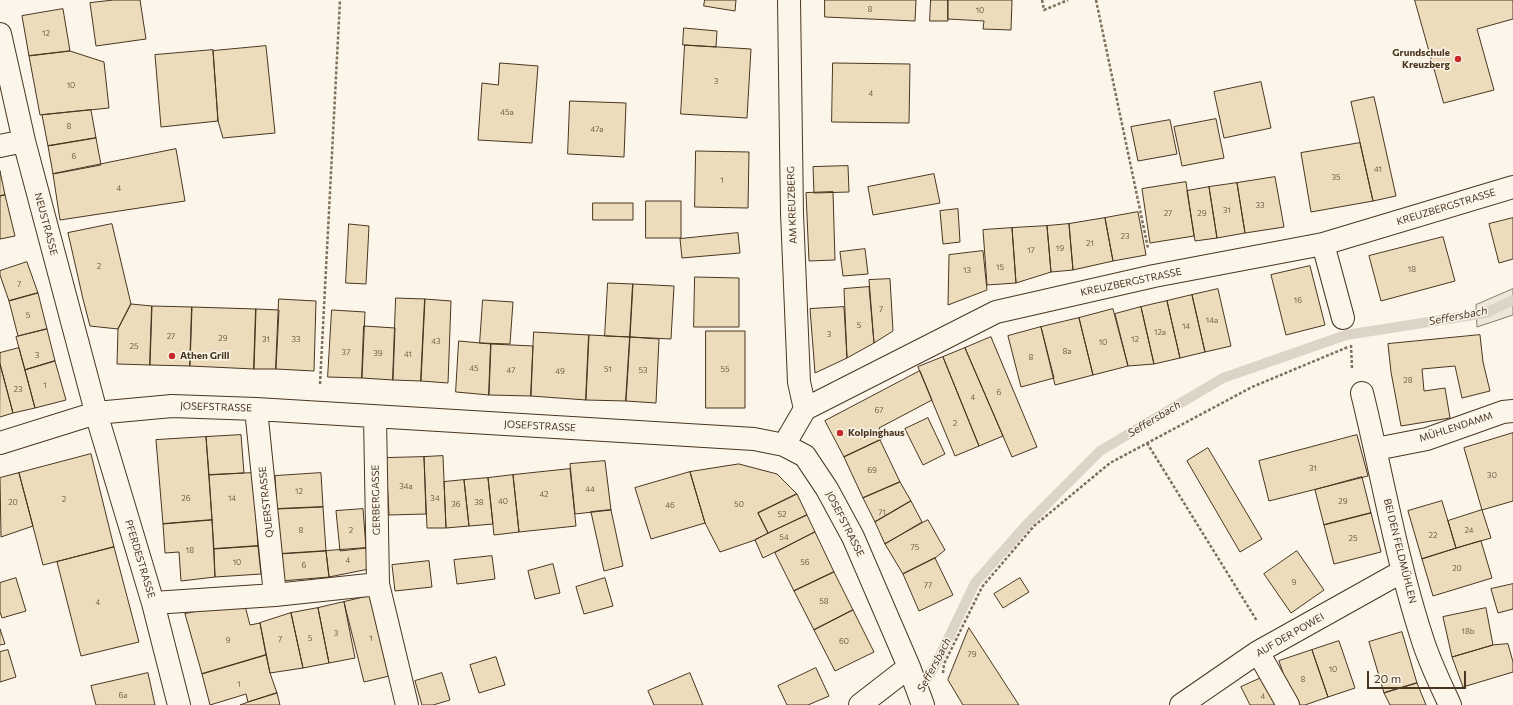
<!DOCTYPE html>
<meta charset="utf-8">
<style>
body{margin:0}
#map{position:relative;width:1513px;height:705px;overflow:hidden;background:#fbf6e9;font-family:Commissioner,sans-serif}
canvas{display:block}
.scale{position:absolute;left:1367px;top:671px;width:99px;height:18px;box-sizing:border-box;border:2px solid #4a3520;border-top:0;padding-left:5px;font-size:12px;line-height:14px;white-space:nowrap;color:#4a3520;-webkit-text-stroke:3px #fbf6e9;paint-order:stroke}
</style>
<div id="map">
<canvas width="1513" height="705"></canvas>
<div class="scale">20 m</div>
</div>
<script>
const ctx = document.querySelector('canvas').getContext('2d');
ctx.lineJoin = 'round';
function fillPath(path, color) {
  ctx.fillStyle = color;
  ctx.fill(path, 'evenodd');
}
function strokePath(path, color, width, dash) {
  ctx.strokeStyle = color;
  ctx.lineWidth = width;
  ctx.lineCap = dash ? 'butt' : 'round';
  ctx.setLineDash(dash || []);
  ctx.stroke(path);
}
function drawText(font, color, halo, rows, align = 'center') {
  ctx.font = font + ' Commissioner,sans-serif';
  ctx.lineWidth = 3;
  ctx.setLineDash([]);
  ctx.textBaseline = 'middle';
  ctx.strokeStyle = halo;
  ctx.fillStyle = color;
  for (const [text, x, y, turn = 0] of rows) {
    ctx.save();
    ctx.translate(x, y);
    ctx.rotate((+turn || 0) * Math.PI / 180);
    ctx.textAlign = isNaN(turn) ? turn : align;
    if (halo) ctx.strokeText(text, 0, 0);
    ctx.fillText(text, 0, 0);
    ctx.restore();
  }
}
const green = new Path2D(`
 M1513,289v26l-36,12 -1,-22z`);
const stream = new Path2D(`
 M919,693l18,-31 38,-79 52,-59 73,-73 123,-73 123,-43 140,-22 27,-13`);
const building = new Path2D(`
 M114,0h26l6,39 -50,7 -6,-43z
 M705,0h31l-1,11 -31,-5z
 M825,0h91l-1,21 -90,-4z
 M931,0h17v21h-18z
 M948,0h64l-1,30 -28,-1 1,-8 -36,-2z
 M1415,0h98v19l-36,10 17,61 -50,13z
 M63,9l7,42 -41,5 -7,-40z
 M684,28l33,3 -1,16 -33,-2z
 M685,45l66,4 -4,69 -66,-4z
 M266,46l9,87 -52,5 -5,-17 -5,-70z
 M213,50l5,71 -57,6 -6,-72z
 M70,51l34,11 5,46 -69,7 -11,-59z
 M500,63l38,3 -6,77 -54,-3 4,-57 16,2z
 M833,63l77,1 -1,59 -77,-1z
 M1261,82l10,46 -47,10 -10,-46z
 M1374,97l22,99 -23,5 -22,-99z
 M570,101l56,2 -2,54 -56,-3z
 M91,110l5,28 -48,8 -6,-31z
 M1216,119l8,39 -42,8 -8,-39z
 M1170,120l7,34 -39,7 -7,-34z
 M96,138l5,27 -48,9 -5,-28z
 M1360,143l13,58 -62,11 -10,-59z
 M176,149l9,52 -125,19 -7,-46z
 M696,151l53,1 -1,56 -53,-1z
 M848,166l1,26 -35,1 -1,-26z
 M0,171l5,24 -5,1z
 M934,174l6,29 -67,12 -5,-28z
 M1275,177l9,50 -39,6 -8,-50z
 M1186,182l8,54 -44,7 -8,-54z
 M1237,183l8,50 -28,5 -8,-51z
 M1209,187l8,51 -22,3 -8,-50z
 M833,192l2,68 -26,1 -3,-68z
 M5,195l10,41 -15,3v-43z
 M646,201h35v37h-35z
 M593,203h40v17h-40z
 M958,209l2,33 -17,2 -3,-33z
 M1138,212l8,43 -33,6 -8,-43z
 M1105,218l8,43 -40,9 -4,-46z
 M1513,218v41l-14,4 -10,-39z
 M112,224l19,80 -13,25 -28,-3 -7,-27 -15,-66z
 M349,224l20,2 -3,58 -20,-1z
 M1069,224l4,46 -22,2 -4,-46z
 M1047,226l4,46 -35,11 -4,-55z
 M1012,228l4,55 -29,2 -4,-55z
 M738,233l2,20 -58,5 -2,-19z
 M1443,237l12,44 -74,20 -12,-45z
 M865,249l3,25 -25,2 -3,-24z
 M983,251l4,39 -39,15 1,-50z
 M27,262l11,31 -29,8 -9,-26v-4z
 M1310,266l15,59 -39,10 -15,-60z
 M695,277l44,1v49h-45z
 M890,279l3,52 -19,12 -5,-63z
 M608,283l25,1 -3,53 -25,-1z
 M633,284l41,2 -3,53 -41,-2z
 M869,287l5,56 -27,15 -3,-69z
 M1218,289l13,57 -26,6 -13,-57z
 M38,293l9,36 -29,7 -9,-35z
 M1192,295l13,57 -25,6 -13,-57z
 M396,298l29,1 -4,82 -28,-1z
 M279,299l37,2 -2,70 -38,-2z
 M425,299l26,2 -3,82 -27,-2z
 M483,300l30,2 -3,42 -30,-1z
 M1167,301l13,57 -26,6 -13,-57z
 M131,304l21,2 -2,59 -33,-1 1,-35z
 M152,306l40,1 -2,59 -40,-1z
 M192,307l64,2 -2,60 -64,-3z
 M844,307l3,51 -32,15 -5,-64z
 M1141,307l13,57 -26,2 -13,-52z
 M256,309l23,1 -3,59h-22z
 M1113,309l15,57 -35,9 -14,-57z
 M332,310l33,2 -3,66 -34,-1z
 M1079,318l14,57 -38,10 -14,-58z
 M364,326l31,2 -2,52 -31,-2z
 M1041,327l13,51 -33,9 -13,-51z
 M47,329l8,32 -30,9 -9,-33z
 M706,331h39v77h-39z
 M534,332l55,3 -3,65 -55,-4z
 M589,335l41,2 -4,64 -40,-1z
 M1480,335l3,27 7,29 -28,7 -7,-32 -33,3 2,22 21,-3 5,30 -49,8 -10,-54 -3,-28z
 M630,337l29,2 -3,64 -30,-2z
 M991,337l46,110 -25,10 -47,-109z
 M459,341l32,3 -2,51 -33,-3z
 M491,344l42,2 -2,50 -42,-1z
 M19,348l16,60 -22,5 -13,-49v-11z
 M965,348l38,88 -24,10 -36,-89z
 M943,357l36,89 -24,10 -37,-89z
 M55,361l11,39 -31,8 -10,-38z
 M0,364l13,49 -13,4z
 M920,371l12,29 -53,28 5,9 -4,3 -36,17 -19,-36z
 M928,418l17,36 -22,11 -18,-36z
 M1513,433v68l-31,9 -18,-62z
 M241,435l3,38 -35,2 -3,-38z
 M1357,435l11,41 -99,25 -10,-40z
 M206,437l6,83 -49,4 -7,-84z
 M880,440l20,42 -37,16 -19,-41z
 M1208,448l54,91 -22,13 -53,-91z
 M91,454l23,93 -71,18 -24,-92z
 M443,456l3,72h-19l-3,-71z
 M424,457l2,57 -37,1 -3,-57z
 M605,461l6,49 -36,4 -5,-50z
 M739,464l38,10 20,20 -39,19 10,20 -13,7 -35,12 -15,-29 -15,-51z
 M570,469l6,57 -57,6 -6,-57z
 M690,472l15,51 -54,16 -16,-51z
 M19,473l14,53 -32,11 -1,-59z
 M253,473l5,73 -44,3 -5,-74z
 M321,473l2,34 -46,2 -2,-33z
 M513,475l6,57 -25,3 -6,-57z
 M1362,477l9,36 -47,12 -9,-35z
 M488,478l5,46 -24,2 -5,-46z
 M464,480l5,46 -23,2 -2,-46z
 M900,482l11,19 -36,21 -12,-24z
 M797,494l10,21 -39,18 -10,-20z
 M911,501l11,21 -37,22 -10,-22z
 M1442,501l14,47 -34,11 -14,-48z
 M323,507l3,44 -46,3 -3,-45z
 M363,509l3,39 -26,3 -4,-40z
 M611,510l12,56 -19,5 -13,-59z
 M1482,510l9,28 -35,10 -8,-27z
 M1371,513l10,39 -47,12 -10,-39z
 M807,515l8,17 -52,26 -8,-18z
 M212,520l3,57 -34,4 -2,-29 -14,1 -2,-29z
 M928,520l17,30 -10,8 -32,16 -18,-30z
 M815,532l19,40 -40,19 -19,-38z
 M1481,541l11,37 -59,18 -11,-37z
 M258,546l3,28 -46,3 -1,-28z
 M114,547l25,95 -58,14 -24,-94z
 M366,548l3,21 -40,8 -3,-26z
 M326,551l3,26 -48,4 -1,-27z
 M1297,551l27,39 -33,23 -27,-39z
 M492,556l3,23 -38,5 -3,-24z
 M935,558l18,37 -34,16 -16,-37z
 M429,561l3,26 -37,4 -3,-26z
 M553,564l7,29 -25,6 -7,-28z
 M834,572l19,38 -39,20 -20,-39z
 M16,578l10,33 -24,7 -2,-6v-29z
 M605,578l8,28 -29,8 -8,-27z
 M1020,578l9,14 -26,16 -9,-14z
 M1513,584v25l-15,4 -7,-24z
 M378,594l20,80 -34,8 -20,-80z
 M244,602l6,23 10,-2 6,32 -64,19 -17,-60z
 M344,602l11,56 -26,5 -11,-55z
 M318,608l11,55 -26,5 -12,-55z
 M1486,608l7,37 -41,12 -9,-40z
 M853,610l21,42 -39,19 -21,-41z
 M291,613l12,55 -33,5 -10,-50z
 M969,628l50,77h-56l-15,-25z
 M0,629l5,15 -5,1z
 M1402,632l15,51 -33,10 -15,-51z
 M1339,641l16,47 -27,9 -16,-47z
 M1508,644l5,18v10l-50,15 -11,-30 41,-12z
 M8,650l8,27 -16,5v-30z
 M1312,650l16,47 -23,8h-11l-15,-44z
 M266,655l4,18 7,20 -29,9 -2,-8 -36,11 -8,-31z
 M496,657l9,28 -26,8 -9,-28z
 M816,668l13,28 -21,9h-21l-9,-19z
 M148,673l7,32h-59l-5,-19z
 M442,673l8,27 -17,5h-11l-7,-24z
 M690,673l13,32h-49l-6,-14z
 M1270,674l14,31h-34l-9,-18z
 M1417,683l9,22h-36l-6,-12z
 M277,693l3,12h-40l8,-3z`);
const path = new Path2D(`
 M1042,0l2,10 24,-10
 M1096,0l52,248
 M1351,345l1,23
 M320,384l20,-384
 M1147,443l110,178
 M943,673l1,-9 38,-77 52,-61 76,-63 142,-76 96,-40`);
const minor = new Path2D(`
 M789,0l3,213 7,169 6,27
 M0,34l24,107 75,282 54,180 26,102
 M0,146l24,-5
 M1323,244l20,74
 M1362,393c20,81 34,165 60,245 7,23 18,45 28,67
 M256,409l19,186
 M375,417l3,167 29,121
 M0,443l96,-30 76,-7 84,3 498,30 30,6 21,11 22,33 26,48 56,130 14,38
 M784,445l21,-36 191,-97 158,-36 169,-32 190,-57
 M1376,449l51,-10 76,-27 10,-1
 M153,603l122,-8 103,-11
 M1258,652l30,53
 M860,705l49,-38
 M1181,705l77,-53 145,-81`);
const markers = [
 [1458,59,4,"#c62828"],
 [172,356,4,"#c62828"],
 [840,433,4,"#c62828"]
];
const numberNames = [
 ["8",870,9],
 ["10",980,10],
 ["12",46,33],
 ["3",716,81],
 ["10",71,85],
 ["4",871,93],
 ["45a",507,112],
 ["8",69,126],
 ["47a",597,129],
 ["6",74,156],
 ["41",1378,169],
 ["35",1336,177],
 ["1",722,180],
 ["4",119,188],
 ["33",1260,205],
 ["31",1227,210],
 ["27",1168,213],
 ["29",1202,213],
 ["23",1125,236],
 ["21",1090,243],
 ["19",1060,248],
 ["17",1031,250],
 ["2",99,266],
 ["15",1000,267],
 ["18",1412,269],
 ["13",967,270],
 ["7",19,284],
 ["16",1298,300],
 ["7",881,309],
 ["5",28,315],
 ["14a",1212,320],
 ["5",859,325],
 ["14",1186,326],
 ["12a",1160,332],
 ["3",829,334],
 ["27",171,336],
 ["29",223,338],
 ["31",266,339],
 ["33",296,339],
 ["12",1135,339],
 ["43",436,341],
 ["10",1103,342],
 ["25",134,346],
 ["8a",1067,351],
 ["37",346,352],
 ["39",378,353],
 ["41",408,354],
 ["3",37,355],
 ["8",1031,357],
 ["45",474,368],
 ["51",608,369],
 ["55",725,369],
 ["47",511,370],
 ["53",643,370],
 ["49",560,371],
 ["28",1408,380],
 ["1",45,385],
 ["23",18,389],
 ["6",999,392],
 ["4",973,397],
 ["67",879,410],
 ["2",955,423],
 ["31",1313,468],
 ["69",872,470],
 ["30",1492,475],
 ["34a",406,486],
 ["44",590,489],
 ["12",299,491],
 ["42",544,494],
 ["26",186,498],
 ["14",232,498],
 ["34",435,498],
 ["2",64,499],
 ["40",503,501],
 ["29",1343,501],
 ["20",13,502],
 ["38",479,502],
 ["36",456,504],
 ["50",739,504],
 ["46",670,505],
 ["71",882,512],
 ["52",782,514],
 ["8",301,530],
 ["2",351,530],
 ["24",1469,530],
 ["22",1433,535],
 ["54",784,537],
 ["25",1353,538],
 ["75",915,547],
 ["18",190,550],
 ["4",348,560],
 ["10",237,562],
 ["56",805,562],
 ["6",304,565],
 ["20",1457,568],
 ["9",1294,582],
 ["77",928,585],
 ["58",824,601],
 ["4",98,602],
 ["18b",1468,631],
 ["3",336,633],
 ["5",310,638],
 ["1",371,638],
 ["7",280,639],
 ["9",228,640],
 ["60",844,641],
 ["79",972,654],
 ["10",1333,669],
 ["8",1303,679],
 ["1",239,684],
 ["6a",123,695],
 ["4",1263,696]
];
const poiNames = [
 ["Grundschule",1450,53,"right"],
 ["Kreuzberg",1450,65,"right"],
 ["Athen Grill",180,356],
 ["Kolpinghaus",848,433]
];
const streetNames = [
 ["AM KREUZBERG",792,205,-92],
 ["KREUZBERGSTRASSE",1446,207,-17],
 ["NEUSTRASSE",46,224,75],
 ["KREUZBERGSTRASSE",1131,282,-12],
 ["JOSEFSTRASSE",216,407,2],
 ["JOSEFSTRASSE",540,426,3],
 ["MÜHLENDAMM",1456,427,-18],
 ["GERBERGASSE",376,500,-91],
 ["QUERSTRASSE",266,502,-96],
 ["JOSEFSTRASSE",845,524,63],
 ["BEI DEN FELDMÜHLEN",1400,551,76],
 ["PFERDESTRASSE",140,559,73],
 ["AUF DER POWEI",1290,635,-30]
];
const waterNames = [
 ["Seffersbach",1458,316,-11],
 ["Seffersbach",1154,419,-31],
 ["Seffersbach",934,665,-62]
];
fillPath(green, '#ede6d9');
strokePath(green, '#887966', 1);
strokePath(stream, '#dcd4c6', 10);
fillPath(building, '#ecdcbc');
strokePath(building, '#4a3520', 1);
strokePath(minor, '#4a3520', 24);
strokePath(path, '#7f6f5c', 2.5, [3, 2]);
strokePath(minor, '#fbf6e9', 22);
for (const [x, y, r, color] of markers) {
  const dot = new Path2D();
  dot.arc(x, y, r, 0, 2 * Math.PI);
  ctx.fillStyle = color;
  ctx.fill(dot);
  strokePath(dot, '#fbf6e9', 1.5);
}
drawText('8px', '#725f47', null, numberNames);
drawText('bold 10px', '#4a3520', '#fbf6e9', poiNames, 'left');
drawText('10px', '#4a3520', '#fbf6e9', streetNames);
drawText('italic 11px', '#4a3520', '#fbf6e9', waterNames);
</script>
